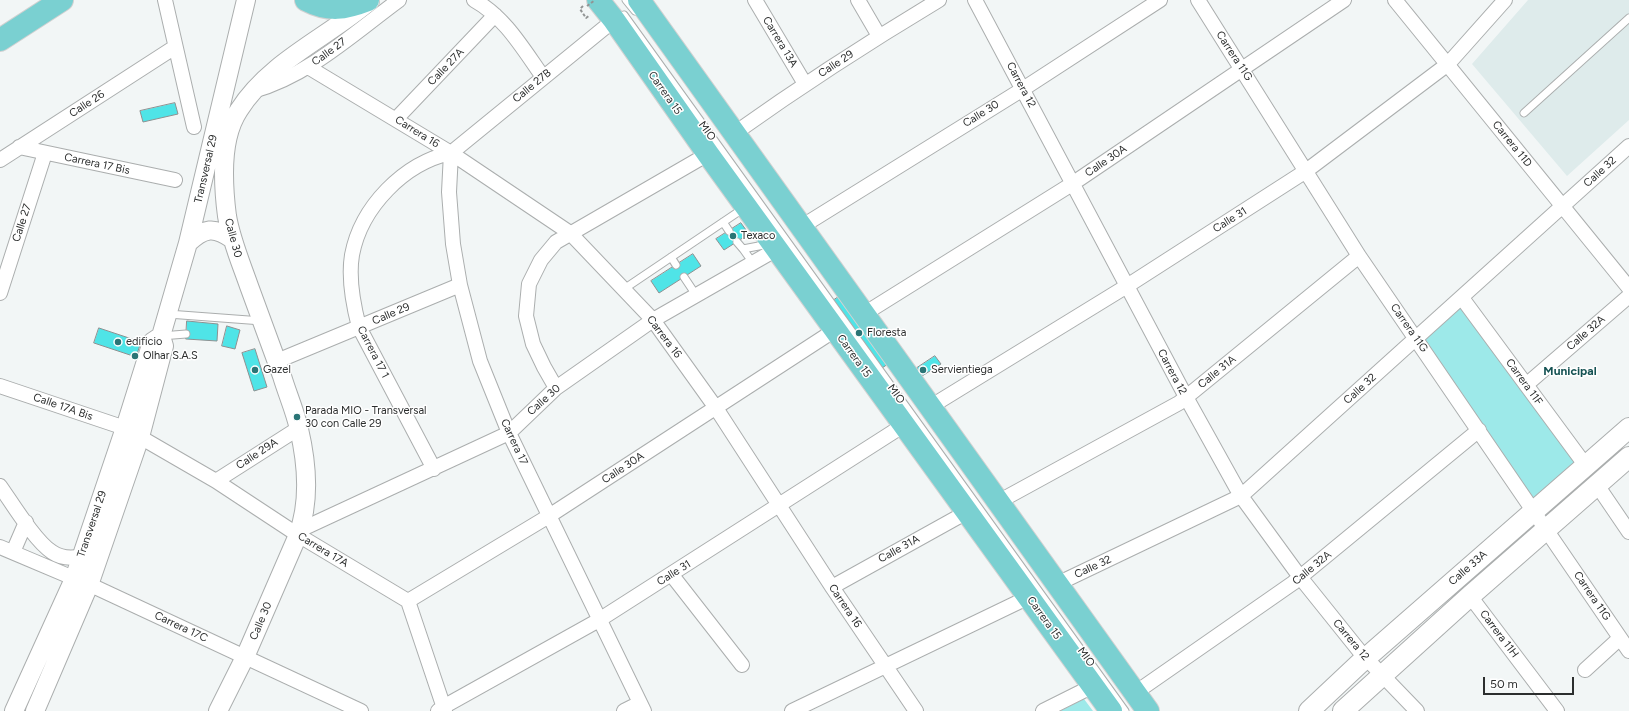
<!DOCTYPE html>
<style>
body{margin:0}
#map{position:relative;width:1629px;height:711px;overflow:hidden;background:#f2f6f6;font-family:Figtree,sans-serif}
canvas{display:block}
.scale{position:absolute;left:1483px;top:677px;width:91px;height:18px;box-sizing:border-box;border:2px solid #2c2e2e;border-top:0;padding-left:5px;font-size:12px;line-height:14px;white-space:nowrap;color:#2c2e2e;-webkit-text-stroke:3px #fff;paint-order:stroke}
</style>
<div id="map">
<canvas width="1629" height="711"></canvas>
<div class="scale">50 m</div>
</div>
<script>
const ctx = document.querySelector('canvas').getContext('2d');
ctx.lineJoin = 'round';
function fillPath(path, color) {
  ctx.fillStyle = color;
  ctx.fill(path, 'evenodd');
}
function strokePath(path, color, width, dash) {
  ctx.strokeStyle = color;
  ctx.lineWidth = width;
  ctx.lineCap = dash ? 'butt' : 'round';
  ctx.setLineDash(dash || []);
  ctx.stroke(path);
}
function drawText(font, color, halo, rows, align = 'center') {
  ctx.font = font + ' Figtree,sans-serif';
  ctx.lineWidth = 3;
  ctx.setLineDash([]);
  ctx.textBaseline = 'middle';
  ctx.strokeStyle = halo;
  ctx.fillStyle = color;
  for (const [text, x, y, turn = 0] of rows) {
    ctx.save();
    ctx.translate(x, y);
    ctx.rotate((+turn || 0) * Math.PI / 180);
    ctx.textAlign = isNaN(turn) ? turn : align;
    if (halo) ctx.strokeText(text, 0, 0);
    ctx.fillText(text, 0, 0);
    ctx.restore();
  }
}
const built = new Path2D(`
 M1528,0h101v120l-62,56 -95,-112z`);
const green = new Path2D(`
 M1462,298l124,168 -53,44 -117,-172z
 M1084,699l9,12h-33z`);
const building = new Path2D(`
 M175,103l3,11 -35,8 -3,-11z
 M741,223l8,11 -25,16 -8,-11z
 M693,254l8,12 -42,27 -8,-12z
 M840,296l48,68 -9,6 -48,-68z
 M187,321l31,3 -1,17 -31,-2z
 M227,326l13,4 -5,19 -13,-3z
 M99,328l42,14 -5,15 -42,-14z
 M255,349l12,38 -13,4 -12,-38z
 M935,356l6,8 -19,12 -5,-8z`);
const path = new Path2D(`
 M583,6l-3,3 6,9 4,-3`);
const service = new Path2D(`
 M626,0l9,11
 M624,15l501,696
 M1524,113l105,-95
 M723,222l6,9
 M737,242l6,7 26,-5
 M743,249l10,14
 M671,257l5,8
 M684,277l12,18
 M624,289l120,-81
 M168,314l94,7
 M161,336l25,-2`);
const minor = new Path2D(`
 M165,0l29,127
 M474,0c31,17 49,49 69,77
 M755,0l50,84
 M858,0l21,36
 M975,0l211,397 55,99 59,81 61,76 56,58
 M1198,0l161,256 270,395
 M1395,0l234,288
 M308,67l143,86 119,80 83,87 63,88 116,179 84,124
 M253,91c55,-15 101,-58 146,-91
 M396,119l99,-104
 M735,133c66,-47 134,-91 204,-133
 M19,147l156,33
 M451,153l-2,39 4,52 7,41 20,76 29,72 135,278
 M0,160l175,-113
 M801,227l222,-138 137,-89
 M0,293l45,-140
 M1462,298l124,168
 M864,314l208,-130 272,-184
 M277,361l183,-76
 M1526,385l103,-89
 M0,386l125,42
 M556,388l-12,-21 -11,-23 -7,-28 3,-32 12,-24 15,-18 152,-88
 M930,407l197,-121 179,-115 142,-107 57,-64
 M140,437l76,44 82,54 110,66 37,110
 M434,469l-75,-142c-6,-23 -11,-48 -7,-72 9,-48 52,-92 99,-102l163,-133
 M216,481l83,-53
 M1597,485l32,47
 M0,486c12,17 35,55 52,66 9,6 19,7 30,4
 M998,502l181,-99 180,-147
 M300,530l209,-97 47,-45 97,-68 124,-71
 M0,547l97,41 264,123
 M13,552l13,-30
 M671,574l71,91
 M1057,584l184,-88 388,-350
 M832,587l135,-75
 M1470,596l87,115
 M408,601l141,-85 286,-186
 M1585,670l35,-32
 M1135,693l158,-110 186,-153
 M438,711l5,-4 156,-87 305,-195
 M624,711l16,-8
 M792,711l237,-114
 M1043,711l50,-25`);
const tertiary = new Path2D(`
 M188,243c16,-15 26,-17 44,-4
 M14,711l60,-132 51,-151 27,-86 9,-6
 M35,711l54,-126 51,-148 24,-91 -3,-10 27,-93 58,-243
 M218,711l27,-54 53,-122c12,-33 9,-72 1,-106 -4,-18 -12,-36 -17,-53 -11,-30 -22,-60 -33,-90 -8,-23 -18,-46 -22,-70 -2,-15 -3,-29 -3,-43 0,-21 3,-45 15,-63 30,-48 89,-73 131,-109`);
const secondary = new Path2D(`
 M1309,711l50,-47 270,-236
 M1343,711l127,-115 159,-139`);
const primary = new Path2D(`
 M306,0c23,12 39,9 62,0
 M598,0l16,20 94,134 403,557
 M639,0l509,711
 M0,40l62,-40`);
const pathBridge = new Path2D(`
 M587,6l8,-6`);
const markers = [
 [733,236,4,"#2a7576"],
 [859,333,4,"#2a7576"],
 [118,342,4,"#2a7576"],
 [135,356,4,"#2a7576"],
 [255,370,4,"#2a7576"],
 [923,370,4,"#2a7576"],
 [297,417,4,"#2a7576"]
];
const streetNames = [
 ["Carrera 13A",780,42,59],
 ["Calle 27",329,52,-36],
 ["Carrera 11G",1234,56,57],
 ["Calle 29",836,64,-33],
 ["Calle 27A",446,67,-46],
 ["Carrera 12",1021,85,62],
 ["Calle 27B",532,86,-39],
 ["Carrera 15",665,93,55],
 ["Calle 26",87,104,-33],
 ["Calle 30",981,114,-32],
 ["MIO",707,131,54],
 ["Carrera 16",417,132,32],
 ["Carrera 11D",1512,144,51],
 ["Calle 30A",1106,161,-34],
 ["Carrera 17 Bis",97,164,12],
 ["Transversal 29",206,169,-77],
 ["Calle 32",1600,172,-42],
 ["Calle 31",1230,220,-32],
 ["Calle 27",22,223,-72],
 ["Calle 30",233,238,75],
 ["Calle 29",391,314,-23],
 ["Carrera 11G",1409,328,55],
 ["Calle 32A",1586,333,-41],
 ["Carrera 16",664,337,53],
 ["Carrera 17 1",373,352,63],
 ["Carrera 15",854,356,54],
 ["Carrera 12",1172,372,62],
 ["Calle 31A",1217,372,-39],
 ["Carrera 11F",1524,382,54],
 ["Calle 32",1360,389,-42],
 ["MIO",896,394,54],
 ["Calle 30",544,400,-42],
 ["Calle 17A Bis",63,407,19],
 ["Carrera 17",514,442,65],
 ["Calle 29A",257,454,-33],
 ["Calle 30A",623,468,-33],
 ["Transversal 29",92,524,-71],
 ["Calle 31A",899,549,-29],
 ["Carrera 17A",323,550,31],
 ["Calle 32",1093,567,-25],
 ["Calle 32A",1312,568,-39],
 ["Calle 33A",1468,568,-41],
 ["Calle 31",674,573,-32],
 ["Carrera 11G",1592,596,56],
 ["Carrera 16",845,606,56],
 ["Carrera 15",1044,618,54],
 ["Calle 30",261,621,-67],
 ["Carrera 17C",181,627,25],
 ["Carrera 11H",1499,634,53],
 ["Carrera 12",1351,640,50],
 ["MIO",1086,657,54]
];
const poiNames = [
 ["Texaco",741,236],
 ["Floresta",867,333],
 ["edificio",126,342],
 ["Olhar S.A.S",143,356],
 ["Gazel",263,370],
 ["Servientiega",931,370],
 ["Parada MIO - Transversal",305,411],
 ["30 con Calle 29",305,424]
];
const neighbourhoodNames = [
 ["Municipal",1570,371]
];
fillPath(built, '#deebeb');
fillPath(green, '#9de9e9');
fillPath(building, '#4fe4e7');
strokePath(building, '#8d9191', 1);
strokePath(service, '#abaeae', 9);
strokePath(minor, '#abaeae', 16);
strokePath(tertiary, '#abaeae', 20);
strokePath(secondary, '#abaeae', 22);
strokePath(primary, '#d1d1d1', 24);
strokePath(path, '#919494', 2, [3, 2]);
strokePath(service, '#fff', 7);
strokePath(minor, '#fff', 14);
strokePath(tertiary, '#fff', 18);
strokePath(secondary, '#fff', 20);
strokePath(primary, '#7ad0d1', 22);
strokePath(pathBridge, '#919494', 2, [3, 2]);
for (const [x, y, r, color] of markers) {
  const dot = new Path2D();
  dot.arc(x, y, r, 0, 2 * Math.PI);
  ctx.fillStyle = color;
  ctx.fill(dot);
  strokePath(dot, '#fff', 1.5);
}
drawText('11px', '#2c2e2e', '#fff', streetNames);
drawText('11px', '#2c2e2e', '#fff', poiNames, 'left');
drawText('bold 12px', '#155253', '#fff', neighbourhoodNames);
</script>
